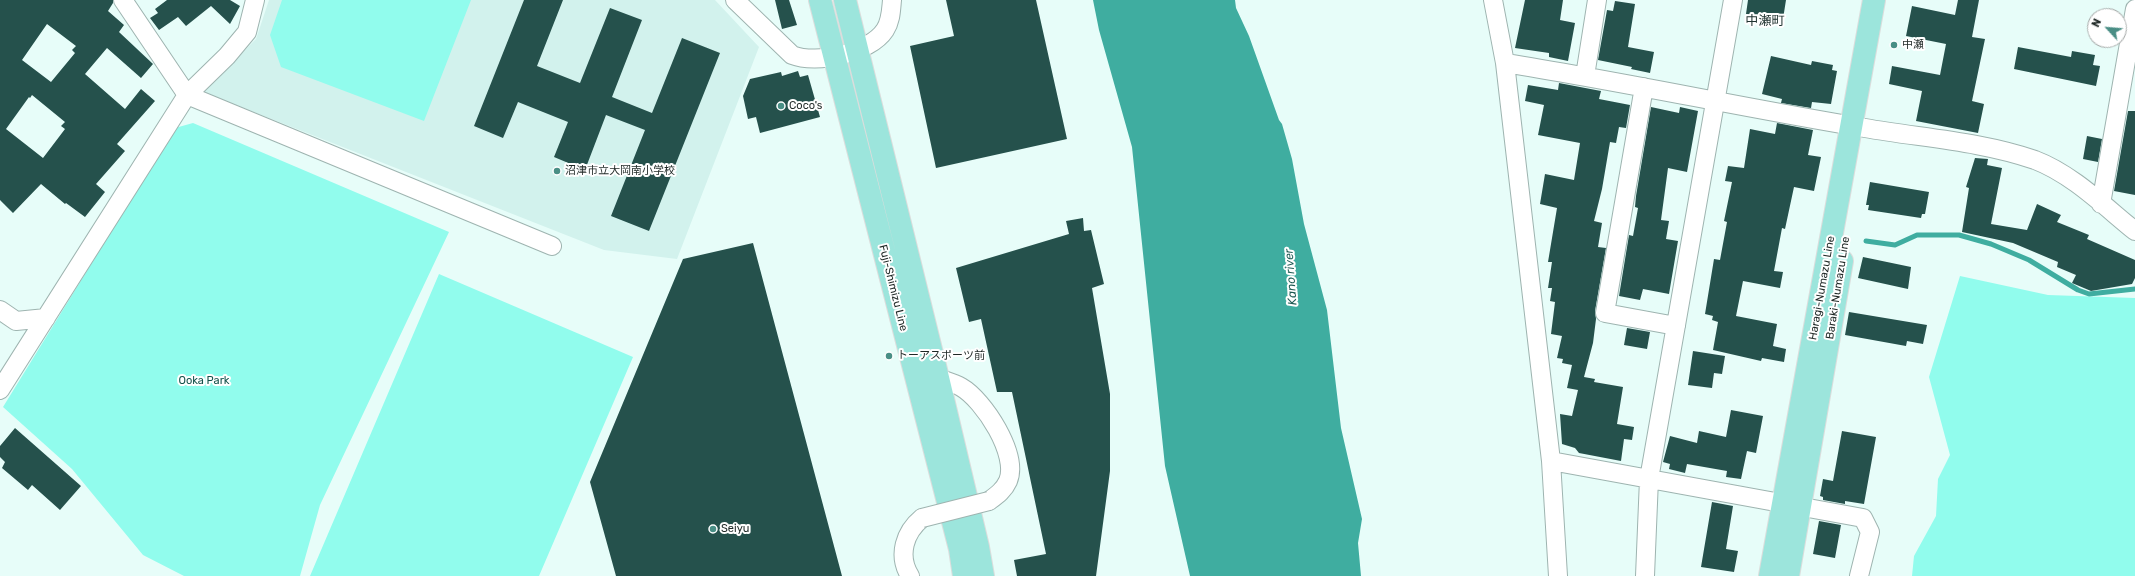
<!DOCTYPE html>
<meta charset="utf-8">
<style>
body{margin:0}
#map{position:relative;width:2135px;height:576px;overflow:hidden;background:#e7fdf9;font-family:Rubik,sans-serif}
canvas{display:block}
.north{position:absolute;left:2087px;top:8px;width:40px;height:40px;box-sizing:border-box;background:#fff;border:1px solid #a5a9a8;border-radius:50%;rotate:296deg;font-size:11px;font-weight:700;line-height:16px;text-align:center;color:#1f2826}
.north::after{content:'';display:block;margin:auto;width:14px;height:18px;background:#498e85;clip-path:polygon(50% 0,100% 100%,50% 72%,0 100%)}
</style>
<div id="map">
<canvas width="2135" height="576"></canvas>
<div class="north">N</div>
</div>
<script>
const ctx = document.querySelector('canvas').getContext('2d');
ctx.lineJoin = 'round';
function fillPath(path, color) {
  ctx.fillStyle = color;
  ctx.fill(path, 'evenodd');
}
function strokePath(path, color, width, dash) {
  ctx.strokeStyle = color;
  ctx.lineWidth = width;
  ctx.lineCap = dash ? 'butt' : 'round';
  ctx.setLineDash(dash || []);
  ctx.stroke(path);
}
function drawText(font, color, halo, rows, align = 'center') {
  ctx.font = font + ' Rubik,"Noto Sans JP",sans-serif';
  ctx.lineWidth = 4;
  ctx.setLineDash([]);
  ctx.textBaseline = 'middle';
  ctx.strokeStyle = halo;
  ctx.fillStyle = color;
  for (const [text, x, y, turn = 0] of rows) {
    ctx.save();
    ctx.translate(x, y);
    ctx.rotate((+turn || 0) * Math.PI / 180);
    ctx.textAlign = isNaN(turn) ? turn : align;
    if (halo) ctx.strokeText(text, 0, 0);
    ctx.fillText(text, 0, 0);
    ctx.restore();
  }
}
const built = new Path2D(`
 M269,0h446l44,47 -82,212 -73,-9 -401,-158 53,-53z`);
const green = new Path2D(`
 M282,0h189l-47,121 -143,-54 -11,-32z
 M193,123l256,109 -129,273 -20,71h-116l-41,-21 -71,-86 -69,-62 172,-279z
 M439,274l194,83 -94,219h-229z
 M1960,276l88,19 87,3v278h-223l2,-20 22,-40 2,-37 12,-24 -21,-78z`);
const water = new Path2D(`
 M1093,0h142l1,8 13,28 30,84 3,4 10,35 12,65 23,86 14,118 21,91 -4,24 3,33h-171l-25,-110 -33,-319 -33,-117z`);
const stream = new Path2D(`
 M1866,241l29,4 22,-10h42l32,9 38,16 49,30 11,4 46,-5`);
const building = new Path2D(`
 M0,0h113v3l-5,8 16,14 -5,7 34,32 -12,14 -34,-30 -22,26 40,35 16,-20 14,12 -38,43 8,7 -29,33 9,8 -20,25 -19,-14 -1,1 -24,-20 -28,29 -13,-13zM47,24l29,22 -4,4 3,3 -24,29 -29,-22zM32,95l33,27 -4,4 4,3 -22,29 -37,-29 23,-32 1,1z
 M167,0h63l10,6 -10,18 -19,-18 -25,20 -8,-9 -19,13 -9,-12 8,-5 -3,-4z
 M524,0h39l-26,66 43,17 30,-75 32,12 -30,77 40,16 30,-75 38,15 -71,178 -38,-15 34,-86 -39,-15 -21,55 -31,-13 14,-35 -50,-20 -15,36 -29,-12z
 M775,0h14l8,25 -15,4z
 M946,0h90l31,139 -131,29 -26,-122 44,-10z
 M1525,0h38l-3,20 15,3 -7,38 -19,-4v-4l-34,-5z
 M1748,0h38l-3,19 -37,-5z
 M1958,0h21l-7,37 13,2 -13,62 12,3 -6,29 -62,-12 6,-30 -33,-7 3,-18 48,9 6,-31 -40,-8 6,-30 43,9z
 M1615,1l20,3 -7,43 26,5 -4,21 -19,-4 1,-2 -34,-7 9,-50 6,1z
 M2018,47l53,10 1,-6 23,4 -2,10 7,1 -4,20 -82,-17z
 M1771,56l40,9 1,-4 21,4 -1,5 5,1 -6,33 -19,-2 -1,6 -30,-5 1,-4 -20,-5z
 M798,71l2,6 8,-2 12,42 -60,16 -4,-16 -8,2 -5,-23 7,-17 31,-7 1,4z
 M1559,83l42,8 -2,8 31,6 -4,23 -7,-1 -3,16 -6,-1 -8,47 -8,32 8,2 -4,24 8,1 -11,63 1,8 -3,24 -9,34 11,2 -1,3 29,5 -6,37 17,3 -2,13 -8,-1 -3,22 -42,-8 -4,-5 -13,-4 -2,-30 12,2 6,-26 -11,-2 5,-23 -10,-2 1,-4 -6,-1 5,-22 -11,-2 4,-32 -5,-1 2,-13h-4l4,-26h-4l9,-54 -17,-4 5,-30 29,6 6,-37 -42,-8 6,-30 -19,-4 3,-16 30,5z
 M1651,107l28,6 1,-6 18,4 -11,61 -19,-4 -7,52 8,1 -3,18 12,2 -9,53 -26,-5 -3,11 -21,-4 10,-61 4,1 5,-28 -3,-1 1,-11z
 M2128,111h7v84l-21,-4z
 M1777,123l36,7 -5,25 13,2 -7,34 -20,-4 -9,42 -3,-1 -8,43 9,1 -3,16 -37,-7 -7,35 41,8 -4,22 13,3 -2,13 -22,-4 -1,3 -48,-11 5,-28 -6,-2 1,-4 -8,-2 9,-55 6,1 7,-38 -3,-1 8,-39 -7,-1 3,-15 16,2 6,-39 25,5z
 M2087,136l15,3 -4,23 -15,-3z
 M1975,158l13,1 -1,6 15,3 -11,56 36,6 10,-26 24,11 -4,7 32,13 -2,4 48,21v18l-3,6 -41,7 -19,-8 4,-8 -19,-8 1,-5 -45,-19 -51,-11 7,-44 -3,-1z
 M1870,182l59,10 -4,22h-3l-1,4 -53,-8 1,-5h-3z
 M1083,218l1,13 7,-1 13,54 -12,4 18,106v77l-14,105h-79l-3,-16 32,-6 -34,-162h-15l-16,-73 -12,3 -13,-54 113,-34 -3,-13z
 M753,243l89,333h-226l-26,-94 93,-223z
 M1863,257l48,10 -3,22 -50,-11z
 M1849,312l78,13 -4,19 -16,-3 -1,5 -61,-11z
 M1627,328l23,4 -3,17 -23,-4z
 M1693,351l32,5 -3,18 -8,-1 -2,15 -24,-3z
 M1731,410l32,6 -7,37 -9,-2 -6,28 -15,-2 1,-6 -40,-7 -2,9 -16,-4 1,-5 -7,-2 7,-26 27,7 2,-12 27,6z
 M15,428l66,58 -21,24 -28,-25 -4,5 -26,-22 3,-6 -5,-5v-11z
 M1842,431l34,6 -12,67 -19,-3v3l-22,-4v-3l-3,-1 3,-17 10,2z
 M1712,502l21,4 -7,43 12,2 -4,21 -33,-5z
 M1819,521l22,4 -6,33 -22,-4z`);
const minor = new Path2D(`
 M123,0l64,95 365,151
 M735,0l57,55c25,10 78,-2 93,-25 6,-9 6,-20 7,-30
 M1493,0l12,63 46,398 7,115
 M1505,63c120,19 239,45 360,65 56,10 115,13 170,32 37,14 69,46 100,71
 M1585,76l12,-76
 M1644,87l-39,226 71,13
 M2101,204l34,-195
 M0,310l16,11 30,-3
 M938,378c8,3 16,5 23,9 23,13 58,68 47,94 -4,9 -11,14 -19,20
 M0,390l187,-295 40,-39 20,-24 8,-32
 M1551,461l312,57 7,14 -11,44
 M910,576c-13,-21 -5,-44 12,-58
 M1645,576l4,-97 84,-479`);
const major = new Path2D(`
 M820,0l140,549 4,27
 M845,0l93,378 40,169 5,29
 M1770,576l104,-576
 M1788,576l54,-315`);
const minorBridge = new Path2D(`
 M922,518l67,-17`);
const markers = [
 [1894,45,4,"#498e85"],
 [781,106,4,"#498e85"],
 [557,171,4,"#498e85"],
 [889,356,4,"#498e85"],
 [713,529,4,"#498e85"]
];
const poiNames = [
 ["中瀬",1902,45],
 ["Coco's",789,106],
 ["沼津市立大岡南小学校",565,171],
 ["トーアスポーツ前",897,356],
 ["Seiyu",721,529]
];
const streetNames = [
 ["Fuji-Shimizu Line",893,288,76],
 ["Haragi-Numazu Line",1822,288,-80],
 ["Baraki-Numazu Line",1838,288,-81]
];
const parkNames = [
 ["Ooka Park",204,381]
];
const waterNames = [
 ["Kano river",1291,277,-94]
];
const quarterNames = [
 ["中瀬町",1765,21]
];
fillPath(built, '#d2f2ed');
fillPath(green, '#91fced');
fillPath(water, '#3fada0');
strokePath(stream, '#3fada0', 5);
fillPath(building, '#25514c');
strokePath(minor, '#9eb4b0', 20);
strokePath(major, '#dbdddc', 24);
strokePath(minor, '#fff', 18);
strokePath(major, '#9ce5dc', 22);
strokePath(minorBridge, '#9eb4b0', 20, []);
strokePath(minorBridge, '#fff', 18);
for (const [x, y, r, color] of markers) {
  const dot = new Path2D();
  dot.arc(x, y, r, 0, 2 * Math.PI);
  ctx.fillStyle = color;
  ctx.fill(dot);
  strokePath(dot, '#fff', 1.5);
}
drawText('11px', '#1f2826', '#fff', poiNames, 'left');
drawText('11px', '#1f2826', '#fff', streetNames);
drawText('11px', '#13524b', '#fff', parkNames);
drawText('italic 12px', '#1f5b54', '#fff', waterNames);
drawText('13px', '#203330', '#fff', quarterNames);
</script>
